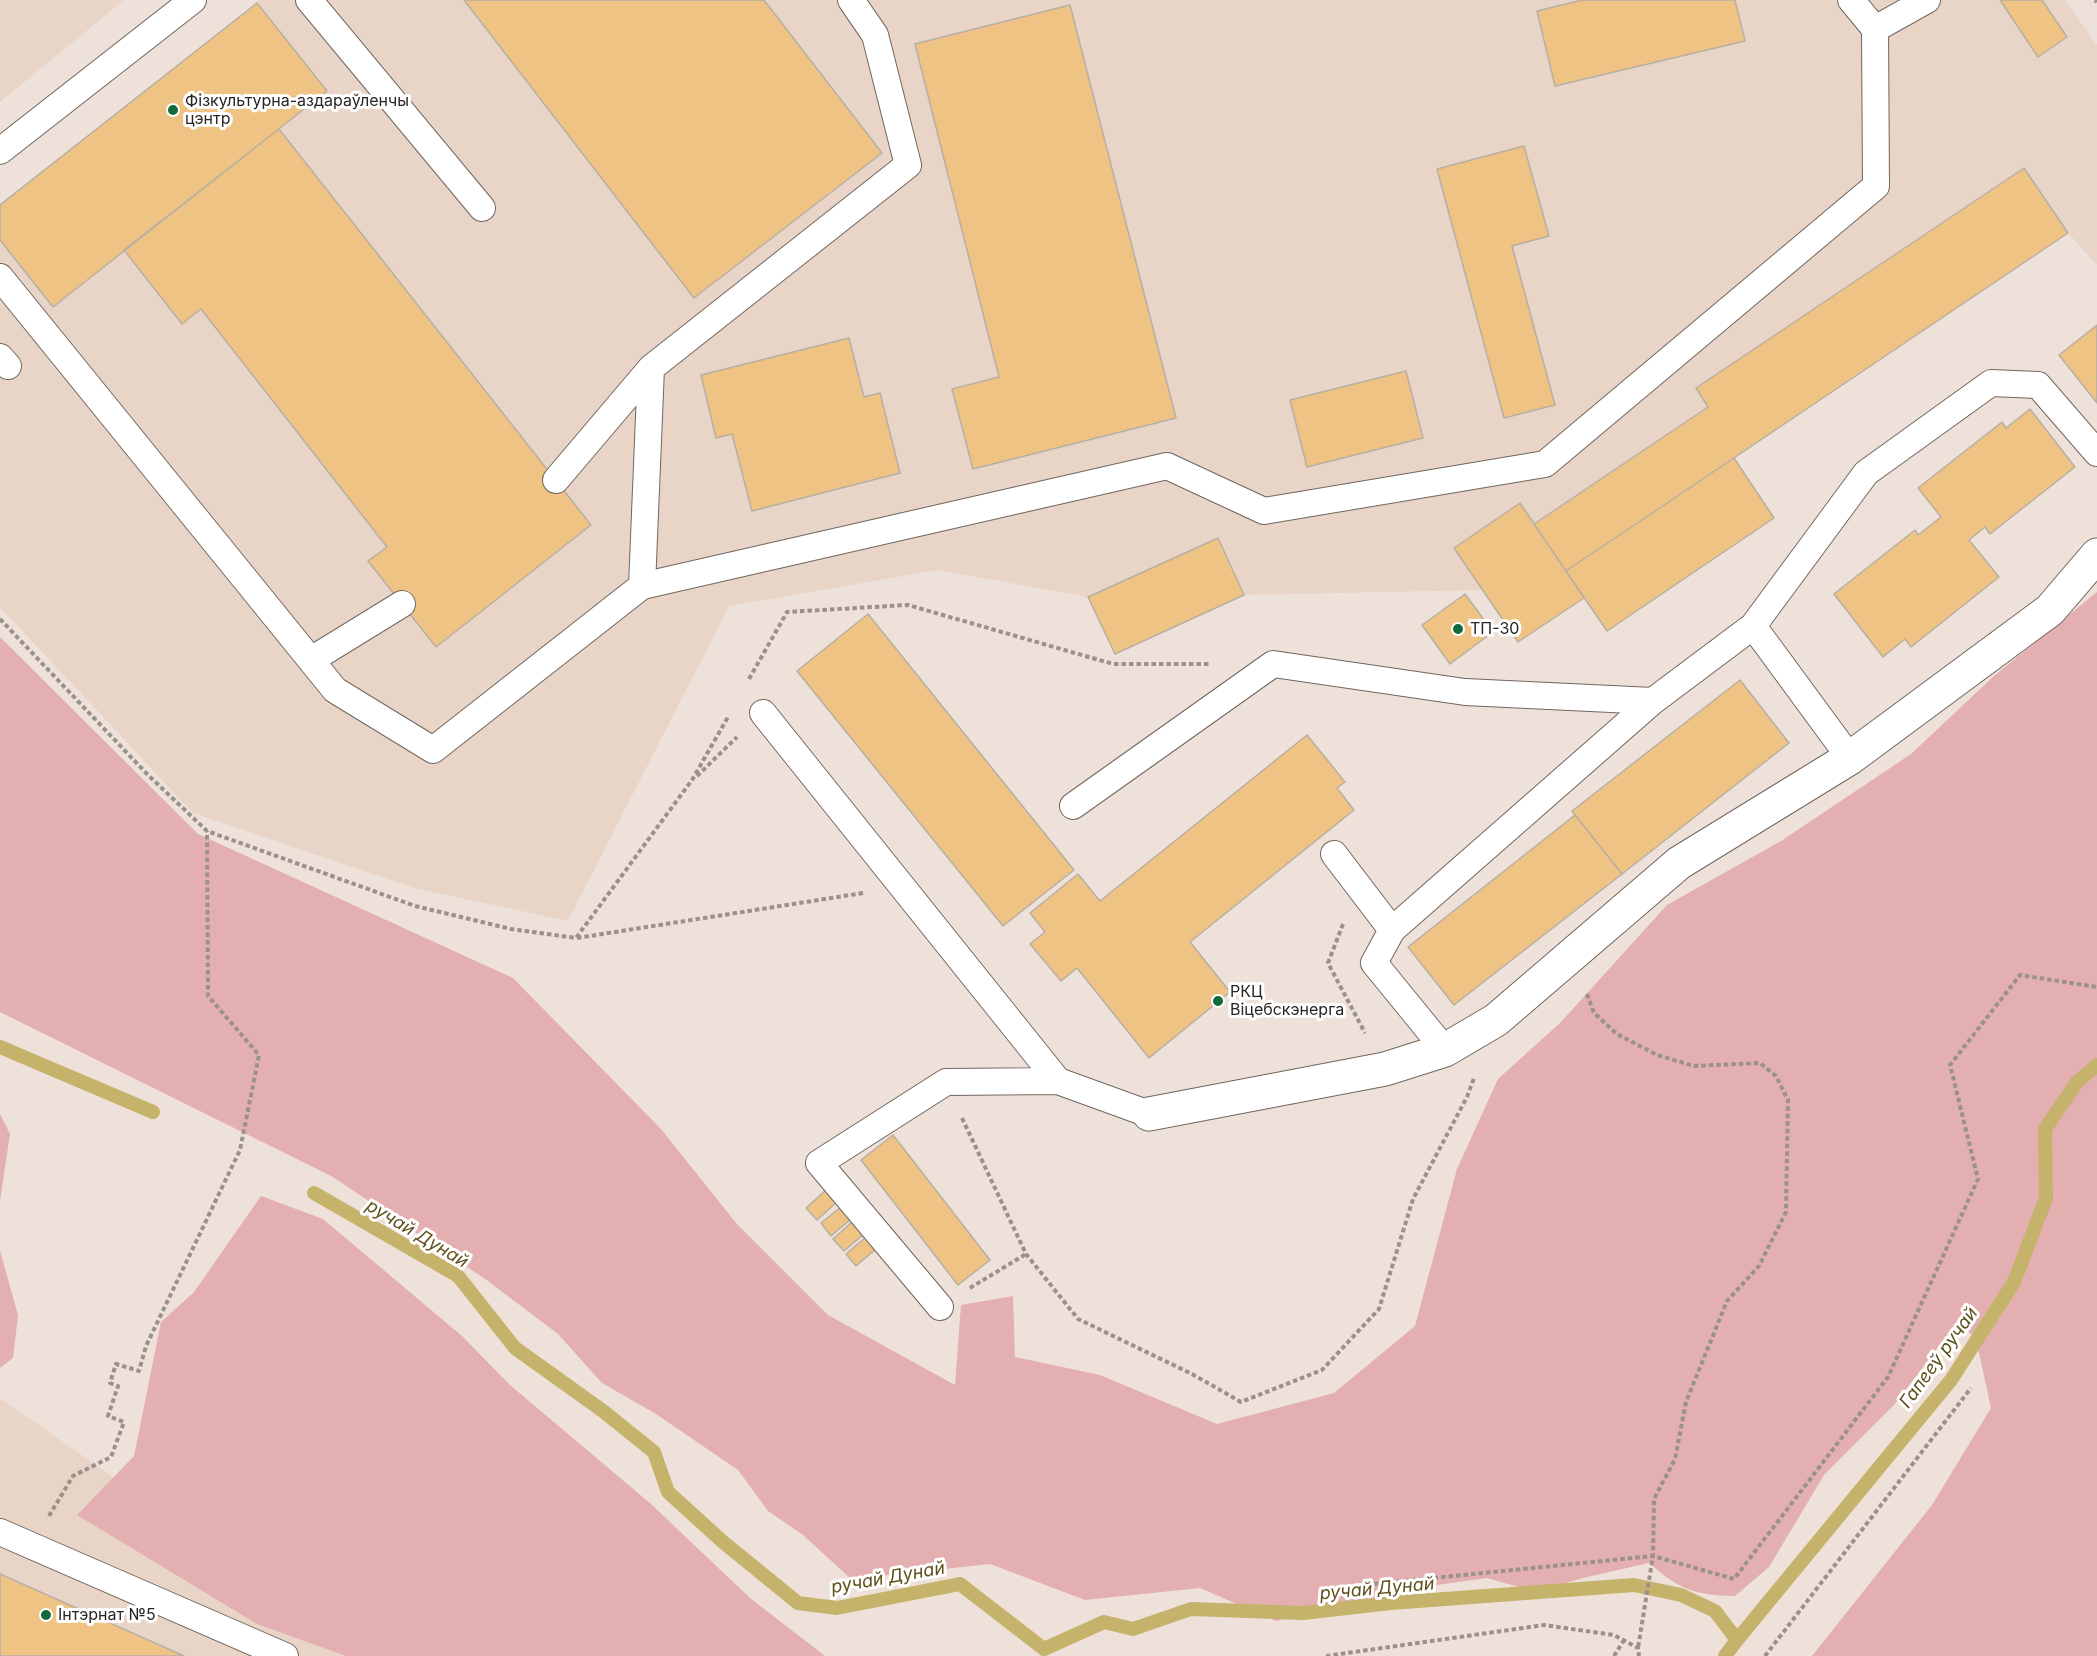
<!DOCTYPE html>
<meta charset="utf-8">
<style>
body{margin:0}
canvas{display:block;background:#eee1d9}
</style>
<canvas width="2097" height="1656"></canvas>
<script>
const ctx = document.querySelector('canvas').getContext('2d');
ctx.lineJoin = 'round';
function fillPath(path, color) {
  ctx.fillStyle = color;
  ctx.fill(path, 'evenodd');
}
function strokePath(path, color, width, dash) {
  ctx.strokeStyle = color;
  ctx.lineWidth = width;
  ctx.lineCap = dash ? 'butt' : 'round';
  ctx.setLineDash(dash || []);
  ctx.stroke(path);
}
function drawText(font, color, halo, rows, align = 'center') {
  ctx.font = font + ' Inter,sans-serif';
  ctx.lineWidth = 6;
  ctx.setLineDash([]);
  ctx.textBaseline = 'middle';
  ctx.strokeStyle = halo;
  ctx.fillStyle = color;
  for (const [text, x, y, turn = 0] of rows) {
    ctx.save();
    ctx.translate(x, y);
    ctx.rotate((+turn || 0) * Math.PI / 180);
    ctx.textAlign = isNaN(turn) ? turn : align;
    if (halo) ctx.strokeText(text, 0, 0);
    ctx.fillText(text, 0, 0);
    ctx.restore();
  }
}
const built = new Path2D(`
 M0,0h124l-124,102z
 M260,0h1805l32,45v220l-29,-32 -334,225 40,60 -167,113 -23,-33 -66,44 -35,-52 -239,5 -26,-57 -130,59 -150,-27 -209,36 -161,315 -154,-33 -221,-75 -193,-206v-402z
 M0,1398l370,258h-370z`);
const green = new Path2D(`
 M2097,592v1064h-285l120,-151 59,-97 -15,-69 -18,-18 -63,83 -71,71 -55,92 -34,29c-40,-1 -55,-6 -86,-33l-66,15 -47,14 -49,-14 -72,10 -139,33 -76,-33 -115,12 -95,-36 -139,15 -48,-44 -35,-24 -30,-41 -82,-56 -54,-31 -44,-49 -70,-53 -155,-104 -333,-165v-375l198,197 315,144 148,151 75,94 92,92 127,70 6,-80 52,-9 2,61 85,18 117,49 117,-31 81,-67 42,-157 41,-90 62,-56 107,-118 114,-64 130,-87 83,-78z
 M0,1114l10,20 -10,67z
 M261,1196l62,23 139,117 48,49 141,119 99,94 75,58h-479l-89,-32 -180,-109 57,-59 27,-134 33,-30z
 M0,1251l18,64 -5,43 -13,10z`);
const stream = new Path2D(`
 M0,1047l153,65
 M314,1193l144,83 57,72 88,63 51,41 14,40 55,50 75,61 39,5 123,-24 84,65 60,-27 29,7 58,-20 112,4 88,-10 243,-18 47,10 34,16 22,29 -12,16
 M1737,1640l214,-260 63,-98 32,-84 -1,-69 32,-47 20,-17`);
const building = new Path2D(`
 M464,0h300l118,153 -188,145z
 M1582,0h153l10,41 -190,45 -18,-75z
 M2000,0h42l25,37 -29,20z
 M257,3l70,88 -274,216 -53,-67v-35z
 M1070,5l106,413 -203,51 -21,-80 47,-12 -84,-333z
 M279,129l312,396 -155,122 -68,-86 19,-14 -186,-238 -19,15 -58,-74z
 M1524,146l25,90 -37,10 43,159 -51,13 -67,-249z
 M2024,168l44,65 -502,338 -32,-47 174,-117 -12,-19z
 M2097,325v78l-38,-48z
 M849,338l15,59 16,-4 20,80 -148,38 -20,-77 -16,4 -15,-63z
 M1406,371l17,67 -116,29 -17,-67z
 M2030,409l45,58 -85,67 -5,-7 -16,13 30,37 -88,70 -6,-8 -22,18 -49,-63 81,-64 3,5 23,-18 -23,-29 84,-66 4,6z
 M1734,458l40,60 -167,113 -41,-60z
 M1520,503l64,95 -66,44 -64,-94z
 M1218,538l26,57 -129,59 -27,-57z
 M1465,594l28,38 -43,32 -28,-39z
 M868,614l206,256 -71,56 -206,-255z
 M1740,680l49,63 -167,131 -50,-63z
 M1307,735l38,47 -8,6 17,22 -164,132 40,50 -81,66 -72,-90 -16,13 -31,-37 15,-12 -15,-19 48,-39 22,27z
 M1575,815l47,59 -168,131 -46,-58z
 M893,1135l97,125 -32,25 -97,-125z
 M826,1190l11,12 -20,18 -11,-12z
 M841,1207l10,12 -20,17 -10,-13z
 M853,1221l11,13 -20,17 -11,-12z
 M866,1237l10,12 -20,17 -10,-12z
 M0,1574l184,82h-184z`);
const path = new Path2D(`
 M2095,0l2,2
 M0,619l147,155 60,57 208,75 96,23 65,9 116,-158 36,-63
 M749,679l38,-67 121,-7 205,59h97
 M697,776l40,-39
 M1343,924l-15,39 37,70
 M577,938l286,-45
 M1587,994l7,19 23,21 40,21 37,11 66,-3 16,13 12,24 -2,112 -27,54 -32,35 -41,101 -11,57 -21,40 -1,57 -15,92
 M962,1118l64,136 52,65 114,55 49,28 81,-32 57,-61 34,-110 54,-102 7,-19
 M970,1288l56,-34
 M49,1516l24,-40 38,-19 13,-35 -16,-6 10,-30 -8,-3 6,-19 23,7 7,-25 94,-196 19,-95 -51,-59 -1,-165
 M1374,1584l279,-28 81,23 154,-202 90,-198 -28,-114 70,-90 77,12
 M1326,1656l218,-31 70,10 24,13 1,8
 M1614,1656l10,-16
 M1765,1656l206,-268`);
const service = new Path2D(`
 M309,0l173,208
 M1851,0l24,29
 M0,151l193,-151
 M0,277l335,413 98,60 209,-164 9,-218 257,-203 -33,-130 -24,-35
 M0,357l8,9
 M556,480l95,-112
 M642,586l525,-120 97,45 281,-47 331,-278 -1,-157 52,-29
 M1753,626l97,132
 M311,660l91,-56
 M763,713l295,368 91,33
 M1073,806l200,-142 192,28 188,9
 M1334,854l58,76
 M1445,1050l-71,-87 18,-33 261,-229 100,-75 113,-153 125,-90 47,2 59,68
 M940,1307l-121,-144 127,-81 112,-1
 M0,1532l285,124`);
const minor = new Path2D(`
 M1149,1114l236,-45 60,-19 51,-30 183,-157 171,-105 200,-148 47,-55`);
const markers = [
 [173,110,6,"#136a3d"],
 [1458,629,6,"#136a3d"],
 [1218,1001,6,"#136a3d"],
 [46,1615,6,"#136a3d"]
];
const poiNames = [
 ["Фізкультурна-аздараўленчы",185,101],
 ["цэнтр",185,119],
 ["ТП-30",1470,629],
 ["РКЦ",1230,992],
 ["Віцебскэнерга",1230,1010],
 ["Інтэрнат №5",58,1615]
];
const waterNames = [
 ["ручай Дунай",417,1234,31],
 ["Гапееў ручай",1939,1358,-54],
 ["ручай Дунай",888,1578,-10],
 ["ручай Дунай",1377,1589,-5]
];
fillPath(built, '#e9d5c8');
fillPath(green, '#e4afb0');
strokePath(stream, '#c5b26b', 14);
fillPath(building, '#efc384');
strokePath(building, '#b7afa4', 1.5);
strokePath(service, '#71665e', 28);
strokePath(minor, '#71665e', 35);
strokePath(path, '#9a918b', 4, [4.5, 3]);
strokePath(service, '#fff', 26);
strokePath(minor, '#fff', 33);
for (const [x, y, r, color] of markers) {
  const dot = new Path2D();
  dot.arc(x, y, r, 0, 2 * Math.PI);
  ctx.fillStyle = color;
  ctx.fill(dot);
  strokePath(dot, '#fff', 2);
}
drawText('16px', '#2a2522', '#fff', poiNames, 'left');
drawText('italic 18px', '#5e511a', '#fff', waterNames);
</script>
